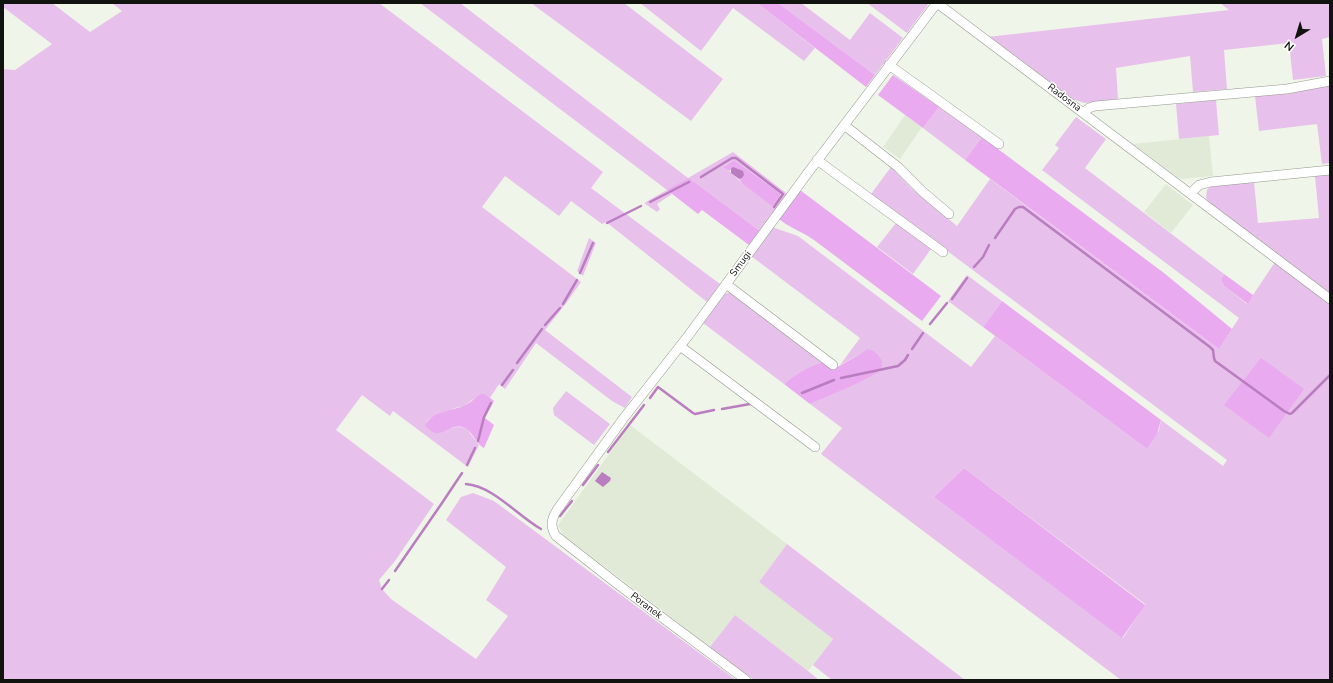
<!DOCTYPE html>
<style>
body{margin:0}
#map{position:relative;width:1333px;height:683px;overflow:hidden;background:#f0f5e9;font-family:"Nunito Sans",sans-serif}
canvas{display:block}
.frame{position:absolute;inset:0;border:4px solid #11130f;pointer-events:none}
.north{position:absolute;left:1277px;top:16px;width:40px;height:40px;-webkit-text-stroke:3px #fff;paint-order:stroke;rotate:218deg;font-size:11px;font-weight:700;line-height:16px;text-align:center;color:#11130f}
.north::after{content:'';display:block;margin:auto;width:14px;height:18px;background:#11130f;clip-path:polygon(50% 0,100% 100%,50% 72%,0 100%)}
</style>
<div id="map">
<canvas width="1333" height="683"></canvas>
<div class="frame"></div>
<div class="north">N</div>
</div>
<script>
const ctx = document.querySelector('canvas').getContext('2d');
ctx.lineJoin = 'round';
function fillPath(path, color) {
  ctx.fillStyle = color;
  ctx.fill(path, 'evenodd');
}
function strokePath(path, color, width, dash) {
  ctx.strokeStyle = color;
  ctx.lineWidth = width;
  ctx.lineCap = dash ? 'butt' : 'round';
  ctx.setLineDash(dash || []);
  ctx.stroke(path);
}
function drawText(font, color, halo, rows, align = 'center') {
  ctx.font = font + ' "Nunito Sans",sans-serif';
  ctx.lineWidth = 3;
  ctx.setLineDash([]);
  ctx.textBaseline = 'middle';
  ctx.strokeStyle = halo;
  ctx.fillStyle = color;
  for (const [text, x, y, turn = 0] of rows) {
    ctx.save();
    ctx.translate(x, y);
    ctx.rotate((+turn || 0) * Math.PI / 180);
    ctx.textAlign = isNaN(turn) ? turn : align;
    if (halo) ctx.strokeText(text, 0, 0);
    ctx.fillText(text, 0, 0);
    ctx.restore();
  }
}
const built = new Path2D(`
 M905,115l17,12 -22,32 -17,-12z
 M1209,136l4,40 -31,3 -5,-2 -44,-33z
 M1166,184l27,21 -22,28 -27,-21z
 M630,425l157,119 -28,38 74,57 -25,32 -73,-56 -25,32 -147,-112 -5,-10z`);
const green = new Path2D(`
 M3,3h49l38,29 32,-21 -10,-8h267l224,169 -12,16 129,96 -13,18 -101,-80 -4,2 -31,-23 -12,15 -54,-40 -23,31 99,75 -14,20 -22,28 87,67 -7,11 -13,-7 -76,-58 -31,46 -6,-5 -9,14 -5,-4 -13,6 -8,6 -9,2 -26,11 -3,3 8,11c13,0 18,-10 33,-4l12,16 -11,22 -75,-56 -3,5 -28,-21 -26,35 98,74 -39,57 -16,19 3,9 9,10 85,60 32,-43 -22,-16 20,-33 -60,-47 15,-23 12,-4 21,8 242,179h-733v-611l12,1 37,-26 -49,-37z
 M420,3h40l228,175 45,-26 52,40 2,3 -27,36 -71,-53 -22,13 5,3 -15,10 3,5 -3,3 -13,-9 23,-13zM734,160l47,34v2l-39,-13 -18,-17z
 M531,3h93l99,76 -32,42z
 M640,3h117l58,45 -11,13 -71,-53 -32,43z
 M778,3h23l49,37 20,-27 33,25 -28,37z
 M867,3h60l1,2 -21,28z
 M1220,3h110v34l-8,2 4,37 -33,4 -4,-37 -65,7 3,39 -34,3 -3,-36 -74,12 2,31 -33,4 -16,-5 -82,-61 242,-27z
 M1330,85v78l-8,1 -5,-40 -58,7 -4,-35z
 M1216,100l3,35 -40,4 -3,-35z
 M939,107l43,30 -17,23 -42,-32z
 M1076,117l30,22 -21,29 139,106 -3,6 3,6 23,18 28,-42 55,41v377h-209l-300,-226 21,-26 -32,-24 57,-26 -1,-29 -4,4 -22,12 20,-27 -109,-82 21,-29 26,9 173,131 24,-31 152,113 12,-19 2,-10 62,46 4,-6 -356,-266 20,-27 19,20 47,39 33,-47 229,170 20,-31 -197,-148 17,-22 -4,-3zM964,468l181,136 -22,34 -189,-141z
 M1330,174v121l-121,-92 -3,-5 1,-8 4,-4 43,-4 4,41 61,-5 -4,-42z
 M896,223l35,26 -18,25 -36,-27z
 M589,238l7,5 -13,33 -6,-5z
 M967,275l35,26 -19,26 -35,-26z
 M727,293h5l91,69c-14,4 -28,12 -39,22l-81,-61 20,-28z
 M566,391l44,33 -16,21 -40,-30 -1,-7z
 M787,544l178,136h-133l-19,-15 20,-26 -74,-57z
 M735,615l73,56 11,9h-65l-44,-33z`);
const forest = new Path2D(`
 M757,3h21l97,72 -9,12z
 M893,75l46,32 -16,21 -45,-33z
 M982,137l182,136 68,56 -13,20 -254,-189z
 M734,160l47,34 -9,12 -30,-23 -3,-4 3,-1 -11,-9 -1,2 -7,-4z
 M689,178l71,53 -11,14 -47,-35 -4,4 -31,-24z
 M800,190l141,106 -19,25 -108,-81c-11,-8 -24,-12 -35,-21z
 M1224,274l29,21 -5,9 -24,-18 -3,-6z
 M1002,301l159,119 -4,14 -10,15 -164,-122z
 M866,349l6,1 6,5 4,6v5l-5,7 -19,10 -48,21 -26,-20c11,-10 25,-18 39,-22l11,7 28,-16z
 M1261,358l43,31 -35,49 -45,-33z
 M481,394h4l9,7 -9,17 9,7 -10,23c-9,-5 -12,-19 -22,-21 -10,-3 -19,8 -27,6 -4,-1 -7,-5 -10,-7 5,-14 26,-15 38,-20 6,-2 12,-8 18,-12z
 M964,468l181,137 -23,33 -188,-141z`);
const water = new Path2D(`
 M733,167l10,4 1,4 -2,3 -3,1 -8,-6v-4z
 M602,472l9,6 -1,3 -7,6 -8,-6z`);
const stream = new Path2D(`
 M701,177l31,-19h4l47,36 -9,13
 M650,202l39,-20
 M607,223l34,-17
 M995,238l20,-29 4,-2h4l187,140 3,3 1,8 1,3 69,50 6,3 2,-1 38,-38
 M974,267l9,-10 6,-12
 M580,273l13,-30
 M952,299l15,-21
 M563,304l14,-24
 M930,324l17,-21
 M545,325l15,-17
 M912,349l11,-16
 M517,363l25,-34
 M841,378l57,-12 7,-6 3,-5
 M502,385l11,-15
 M802,393l32,-13
 M650,398l8,-11 35,26 2,1 19,-4
 M722,409l28,-5
 M478,441l6,-24 7,-14
 M608,452l36,-47
 M467,465l8,-17
 M466,484c27,2 52,32 75,45
 M583,485l15,-20
 M560,516l12,-15
 M395,571l47,-68 20,-30
 M382,589l7,-9`);
const minor = new Path2D(`
 M937,3l393,296
 M889,65l110,79
 M1083,113l6,-5 6,-2 192,-17 43,-8
 M844,125l54,42 25,25 26,22
 M817,160l126,92
 M1191,193l8,-8 12,-3 119,-12
 M726,284l107,81
 M680,346l135,101
 M746,680l-126,-94 -64,-50c-6,-10 -5,-16 1,-26l66,-91 65,-83 119,-162 130,-171`);
const streetNames = [
 ["Radosna",1064,98,37],
 ["Smugi",741,264,-54],
 ["Poranek",646,606,37]
];
fillPath(built, '#e1ead7');
fillPath(green, '#e8c0ec');
fillPath(forest, '#e9aaef');
fillPath(water, '#ba7dc0');
strokePath(stream, '#ba7dc0', 2.5);
strokePath(minor, '#92978c', 10);
strokePath(minor, '#fff', 9);
drawText('10px', '#11130f', '#fff', streetNames);
</script>
